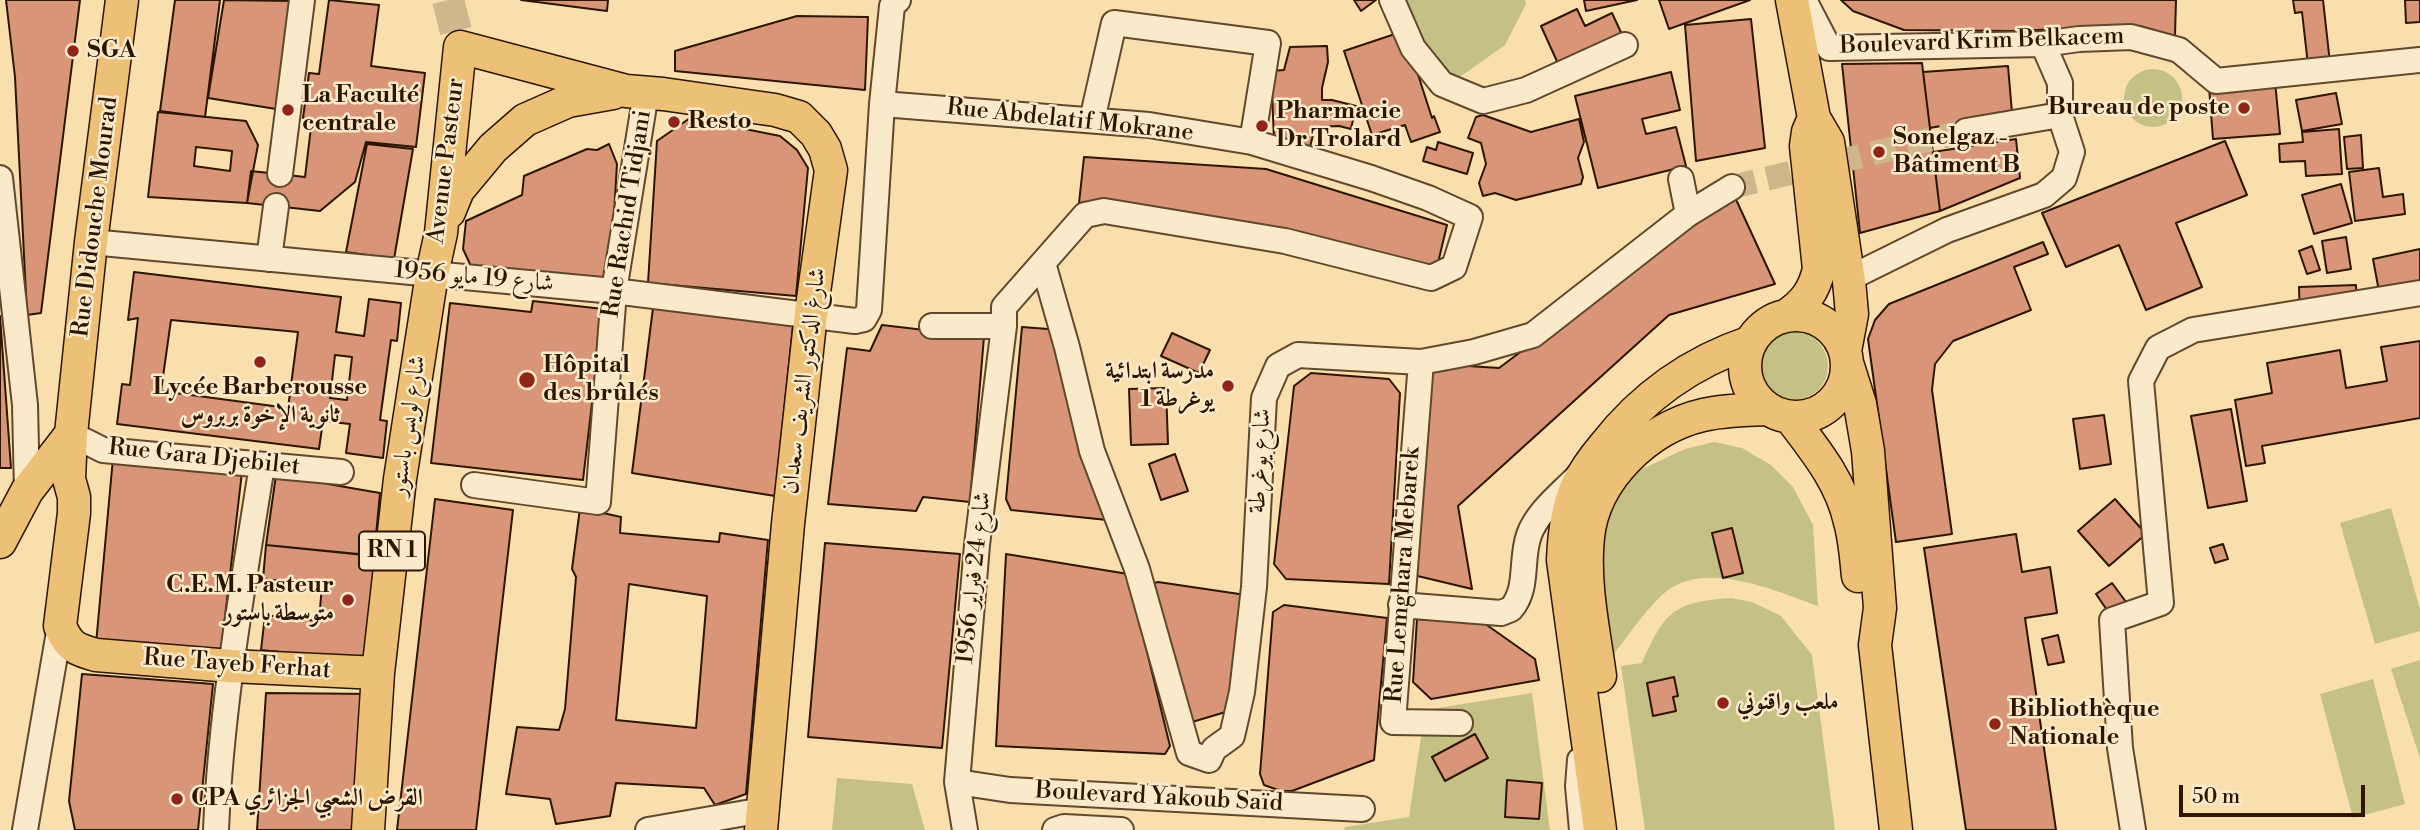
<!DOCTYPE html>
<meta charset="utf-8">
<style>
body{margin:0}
#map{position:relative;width:2420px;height:830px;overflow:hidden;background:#f9dfae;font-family:"Libre Bodoni",serif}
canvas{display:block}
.scale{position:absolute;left:2179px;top:785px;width:186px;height:32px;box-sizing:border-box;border:4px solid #2e1500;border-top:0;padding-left:9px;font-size:21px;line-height:24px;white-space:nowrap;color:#2e1500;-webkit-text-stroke:5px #fbeaca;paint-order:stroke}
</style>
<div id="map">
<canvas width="2420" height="830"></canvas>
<div class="scale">50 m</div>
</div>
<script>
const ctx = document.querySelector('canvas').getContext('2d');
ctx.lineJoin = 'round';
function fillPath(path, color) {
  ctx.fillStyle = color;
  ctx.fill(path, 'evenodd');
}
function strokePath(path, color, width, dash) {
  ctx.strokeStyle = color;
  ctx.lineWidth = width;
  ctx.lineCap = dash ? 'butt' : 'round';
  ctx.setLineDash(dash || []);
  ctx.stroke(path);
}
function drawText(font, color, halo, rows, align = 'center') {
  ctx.font = font + ' "Libre Bodoni",Amiri,serif';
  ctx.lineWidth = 5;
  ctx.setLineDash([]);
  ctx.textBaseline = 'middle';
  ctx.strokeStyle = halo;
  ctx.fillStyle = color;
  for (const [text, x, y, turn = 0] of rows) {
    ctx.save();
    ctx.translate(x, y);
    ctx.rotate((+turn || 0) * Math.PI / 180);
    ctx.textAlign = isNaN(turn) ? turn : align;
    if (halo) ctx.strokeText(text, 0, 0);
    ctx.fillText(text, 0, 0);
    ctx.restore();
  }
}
const green = new Path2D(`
 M1402,0h123l1,4 -21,41 -48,34 -42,-37z
 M2124 98a29 29 0 1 1 58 0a29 29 0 1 1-58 0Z
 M1760 366a34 34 0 1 1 68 0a34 34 0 1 1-68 0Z
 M1714,442l28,6 29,17 22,22 20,38 5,81c-43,-15 -115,-48 -155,-12 -20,19 -36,43 -52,64l-17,-125 18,-32 26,-30 47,-22z
 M2391,508l29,101v22l-45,13 -35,-121z
 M1731,598l21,4 29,14 31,39 23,175h-190l-24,-164 21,-3c23,-52 32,-61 89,-65z
 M2420,660v98l-29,-89z
 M2373,679l32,125 -52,14 -33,-124z
 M1532,693l18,137h-206l1,-3 64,-10 16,-107z
 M837,778l75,6 13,46h-93z`);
const building = new Path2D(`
 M6,0h74l-39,313 -14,2 -12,-238z
 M175,0h45l-15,117 -45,-6z
 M224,0l69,1 -17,108 -68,-11z
 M329,0l50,5 -8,61 54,7 -9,74 -50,-5 -11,40 -35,29 -73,-8 4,-32 54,6 7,-58 -9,-1 6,-45 10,1z
 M521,0h87l-1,11z
 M1354,0h22l-15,11z
 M1584,0h53l-51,11z
 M1659,0h91l-81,29z
 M1841,0h335l-1,36 -35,-10 -130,5 -106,-1 -51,-19z
 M2293,0h30l7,63 -22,2 -6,-53 -7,1z
 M2405,0h15v22l-14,1z
 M1577,9l8,17 27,-13 12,26 -64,29 -19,-42z
 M797,16l71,1 -3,73 -190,-19v-20z
 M1751,19l14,129 -69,13 -11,-136z
 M1404,31l28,87 2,-2 6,16 -29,10 -6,-17 -33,10 -28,-84z
 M1327,46l1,16 -6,26v12h10l24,6 -5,23 -12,-3 -24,1 -5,20 -36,-8 -3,-68 13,-1 6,-23z
 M1922,63l18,148 -80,22 -18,-169z
 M2008,66l4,47 -82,15 -7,-56z
 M1671,72l9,38 -38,9 4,15 30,-7 10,39 -88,22 -23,-92z
 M2275,81l5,53 -67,5 -4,-52z
 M2336,93l6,31 -40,7 -6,-31z
 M158,112l88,9 12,24 -11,58 -99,-6zM196,147l36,4 -2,20 -36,-5z
 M1483,115l48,17 48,-13 5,23 -6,16 5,19 -2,7 -65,16 -21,-7 -12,3 -4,-13 7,-19 -5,-21 -13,-5 8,-21z
 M690,118l90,18 17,14 11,18 -12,128 -148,-13 9,-142z
 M2339,129l3,45 -36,2 -1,-15 -25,1 -1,-18 24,-2 -1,-10z
 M2361,135l2,33 -16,1 -3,-32z
 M2016,139l4,39 -80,33 -7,-59z
 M2225,141l22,54 -71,28 26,64 -56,23 -27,-65 -53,22 -24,-54z
 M1438,142l35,11 -6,21 -44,-13 4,-14 9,3z
 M367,144l46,5 -19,110 -48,-7z
 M609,144l8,20 -7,116 -135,-5 -12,-26 3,-28 56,-26 2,-19 63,-27 10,1z
 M1084,157l182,12 181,56 -10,42 -330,-66 -28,2z
 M2379,168l4,29 20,-3 2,20 -50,7 -6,-49z
 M2341,184l11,39 -38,11 -12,-39z
 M1733,193l42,91 -106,31 -211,191 14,83 -67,-16 18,-210 76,5z
 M2346,237l5,32 -24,4 -5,-32z
 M2043,242l5,12 -34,13 17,43 -78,31 -18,23 -3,26 20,144 -56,8 -28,-203 7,-19 14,-16z
 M2312,246l8,24 -13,4 -8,-23z
 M2420,249v41l-40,7 -7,-38z
 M134,272l207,25 -5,35 28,4 5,-37 32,4 -4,38 -6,-1 -11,80 7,1 -4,37 -37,-5 4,-29 -27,-3 -4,28 -202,-25 5,-40 8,1 8,-67 -10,2zM171,320l127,12 -10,76 -127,-17zM335,355l17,2 -5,43 -17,-2z
 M2356,285l1,30 -57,2 -1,-30z
 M533,301l70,8 -20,171 -152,-17 19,-160 81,9z
 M653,308l140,18 -18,170 -143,-23z
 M0,316l11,152h-11z
 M882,325l102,12 -14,165 -47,-5 -7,14 -88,-7 19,-156 23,3z
 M1022,327l39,3 46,190 -96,-10 -5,-11z
 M1172,333l38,17 -11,23 -38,-17z
 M2420,341v77l-158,28 3,17 -19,3 -11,-66 37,-7 -5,-30 73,-13 6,38 41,-7 -6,-34z
 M1311,373l78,6 11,14 -11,191 -103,-5 -12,-15 20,-178z
 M1166,388l2,56 -37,1 -2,-56z
 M2231,409l16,92 -39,7 -17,-92z
 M2104,415l7,49 -31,5 -7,-50z
 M1175,454l13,37 -27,9 -12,-36z
 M113,458l129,14 -21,179 -125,-7z
 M276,475l104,18 -6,63 -108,-11z
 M435,499l78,11 -37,320h-79z
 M2115,499l31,35 -37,32 -31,-35z
 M580,508l41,9 -1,16 99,9 1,-9 48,7 -22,254 -31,11 -11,-17 -88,-5 -6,33 -54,8 -6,-25 -44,-5 11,-67 42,3 6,-21 11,-132 -4,-8zM629,584l78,12 -11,132 -80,-8z
 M1732,528l11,45 -20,5 -11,-45z
 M2016,534l6,38 28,-5 7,46 -32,5 31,212h-90l-42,-282z
 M825,543l135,11 -18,194 -134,-11z
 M2223,544l5,15 -13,4 -5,-15z
 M266,545l113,11 -11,105 -107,-11 4,-35 54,6 3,-36 -59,-6z
 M1006,554l122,20 42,172 -5,8 -169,-8z
 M1158,582l88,13 -17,116 -47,14 -34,-140z
 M2112,583l14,19 -17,11 -13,-19z
 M1284,605l103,13 -13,142 -82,31h-11l-17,-6 -4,-11 13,-162z
 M1417,619l67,4 51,36 4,21 -108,19 -18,-17z
 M2058,635l6,27 -16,3 -6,-26z
 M82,674l131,10 -15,146h-123l-6,-29z
 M1674,677l4,19 -5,1 3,14 -23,5 -6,-33z
 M266,693l109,1 -16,136h-102z
 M1475,734l13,24 -43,23 -13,-24z
 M1507,780l35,3 -3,36 -34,-2z`);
const minorTunnel = new Path2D(`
 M1732,187l234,-56`);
const majorTunnel = new Path2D(`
 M448,0l12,47`);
const minor = new Path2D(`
 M1392,0l21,48 29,36 41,17 43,-11 99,-45
 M1804,0l25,48 214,-4 36,-5 52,-2 48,13 37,31 204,-21
 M882,104l267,21 103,17 119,36 57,20 42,19 -16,50 -23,11 -146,-37 -181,-30 -19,4 -81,92v19l-27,219 -20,237 8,48
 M1092,120l22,-97 154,20 -16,99
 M1966,131l94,-16
 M280,174l22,-174
 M0,178l25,227 2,86
 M1681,179l7,35
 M91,242l523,49 241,30 9,-2 5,-9 13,-206 10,-98 6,-6
 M269,259l7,-53
 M1043,263l24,84 25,104 45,118 52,184 20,7 5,-11 18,-13 10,-44 12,-105 10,-189 14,-32 20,-11 123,7 53,-10 59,-17 155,-121 44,-27
 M1849,281l11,-8 87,-43 97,-35 20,-17 8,-26 -12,-37v-32l-17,-39
 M932,326h72
 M1421,362l-28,360 67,1
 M71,434l32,16 238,22
 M474,485l124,17 16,-211 32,-198
 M1401,605l100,8 10,-4c18,-21 9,-49 18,-74 8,-23 33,-42 49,-59
 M1580,760l-2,26 4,44
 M957,782l53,8 352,19
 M25,830l35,-204
 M216,830c5,-123 27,-244 46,-365
 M648,830l115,-20
 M1055,830l9,-3 57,3
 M2133,830l-13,-82 -8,-128 49,-17 -20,-222 17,-33 35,-18 227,-37`);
const major = new Path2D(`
 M122,0l-31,242 -20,192 -2,45 5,18v16l-14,113c9,21 15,23 36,29l135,11 147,7
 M1792,0l22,118 14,24 21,139 3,33 -7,37
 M449,212l9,-22 35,-42 32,-28 43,-19 45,-8
 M1745 366a51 51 0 1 1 102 0a51 51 0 1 1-102 0Z
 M1786,316c19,-13 28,-25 33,-47l-13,-123 2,-14 6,-14
 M1848,366l12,38 8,47 12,157 -5,37 21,185
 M1790,417c25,33 51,64 60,105 5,17 6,36 8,54
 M0,542l27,-51 44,-57
 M1600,676c-6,-45 -17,-93 -12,-139 6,-58 59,-109 115,-122 20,-5 42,-5 64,-6
 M368,830l10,-157 22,-194 32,-205 9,-41 19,-186 166,44 37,3 112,16 24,7 17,17 9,15 6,21 -20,144 -23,210 -27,306
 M1600,830l-37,-270c1,-25 4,-51 14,-74 7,-14 17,-28 27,-40 39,-50 87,-84 147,-104`);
const markers = [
 [73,51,7,"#8f2418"],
 [2244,108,7,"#8f2418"],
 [288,110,7,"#8f2418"],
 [674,122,7,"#8f2418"],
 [1262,126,7,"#8f2418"],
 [1879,152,7,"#8f2418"],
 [260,362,7,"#8f2418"],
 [527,380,9,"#8f2418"],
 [1228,386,7,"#8f2418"],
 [348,600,7,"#8f2418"],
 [1723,703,7,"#8f2418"],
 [1995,724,7,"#8f2418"],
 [177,799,7,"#8f2418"]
];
const shields = [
 [392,551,66]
];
const shieldNames = [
 ["RN 1",392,551]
];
const streetNames = [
 ["Boulevard Krim Belkacem",1982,42,-2],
 ["Rue Abdelatif Mokrane",1070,121,6],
 ["Avenue Pasteur",447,161,-83],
 ["Rue Rachid Tidjani",628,214,-81],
 ["Rue Didouche Mourad",96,217,-83],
 ["شارع 19 مايو 1956",474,278,5],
 ["شارغ الدكتور الشريف سعدان",805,381,-83],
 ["شارع لويس باستور",409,426,-82],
 ["Rue Gara Djebilet",204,458,6],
 ["شارع يوغرطة",1261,461,-87],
 ["Rue Lemghara Mebarek",1404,575,-86],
 ["شارع 24 فبراير 1956",975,578,-84],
 ["Rue Tayeb Ferhat",237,665,4],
 ["Boulevard Yakoub Saïd",1159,798,3]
];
const poiNames = [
 ["SGA",87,51],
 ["La Faculté",302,96],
 ["centrale",302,124],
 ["Bureau de poste",2230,108,"right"],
 ["Pharmacie",1276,112],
 ["Dr Trolard",1276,140],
 ["Resto",688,122],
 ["Sonelgaz -",1893,138],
 ["Bâtiment B",1893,166],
 ["Hôpital",543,366],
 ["des brûlés",543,394],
 ["مدرسة ابتدائية",1214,372,"right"],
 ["يوغرطة 1",1214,400,"right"],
 ["Lycée Barberousse",260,388,"center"],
 ["ثانوية الإخوة بربروس",260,416,"center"],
 ["C.E.M. Pasteur",334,586,"right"],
 ["متوسطة باستور",334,614,"right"],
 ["ملعب واقنوني",1737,703],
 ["Bibliothèque",2009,710],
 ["Nationale",2009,738],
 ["CPA القرض الشعبي الجزائري",191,799]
];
fillPath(green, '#c4c086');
fillPath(building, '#d89577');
strokePath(building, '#2e1500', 2);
strokePath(minorTunnel, '#d0b78b', 24, [24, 12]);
strokePath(majorTunnel, '#d0b78b', 32, [32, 16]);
strokePath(minor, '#61482c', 28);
strokePath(major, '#2e1500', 35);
strokePath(minor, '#fbeaca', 24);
strokePath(major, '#ecc077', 32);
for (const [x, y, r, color] of markers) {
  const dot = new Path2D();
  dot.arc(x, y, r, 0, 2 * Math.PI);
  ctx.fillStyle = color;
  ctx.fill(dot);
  strokePath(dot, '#fbeaca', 2.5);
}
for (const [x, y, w] of shields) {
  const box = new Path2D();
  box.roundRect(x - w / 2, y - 19.5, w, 39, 5);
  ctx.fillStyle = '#fbeaca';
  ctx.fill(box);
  strokePath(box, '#2e1500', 2);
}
drawText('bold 23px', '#2e1500', null, shieldNames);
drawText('24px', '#2e1500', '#fbeaca', streetNames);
drawText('bold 24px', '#2e1500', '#fbeaca', poiNames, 'left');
</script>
